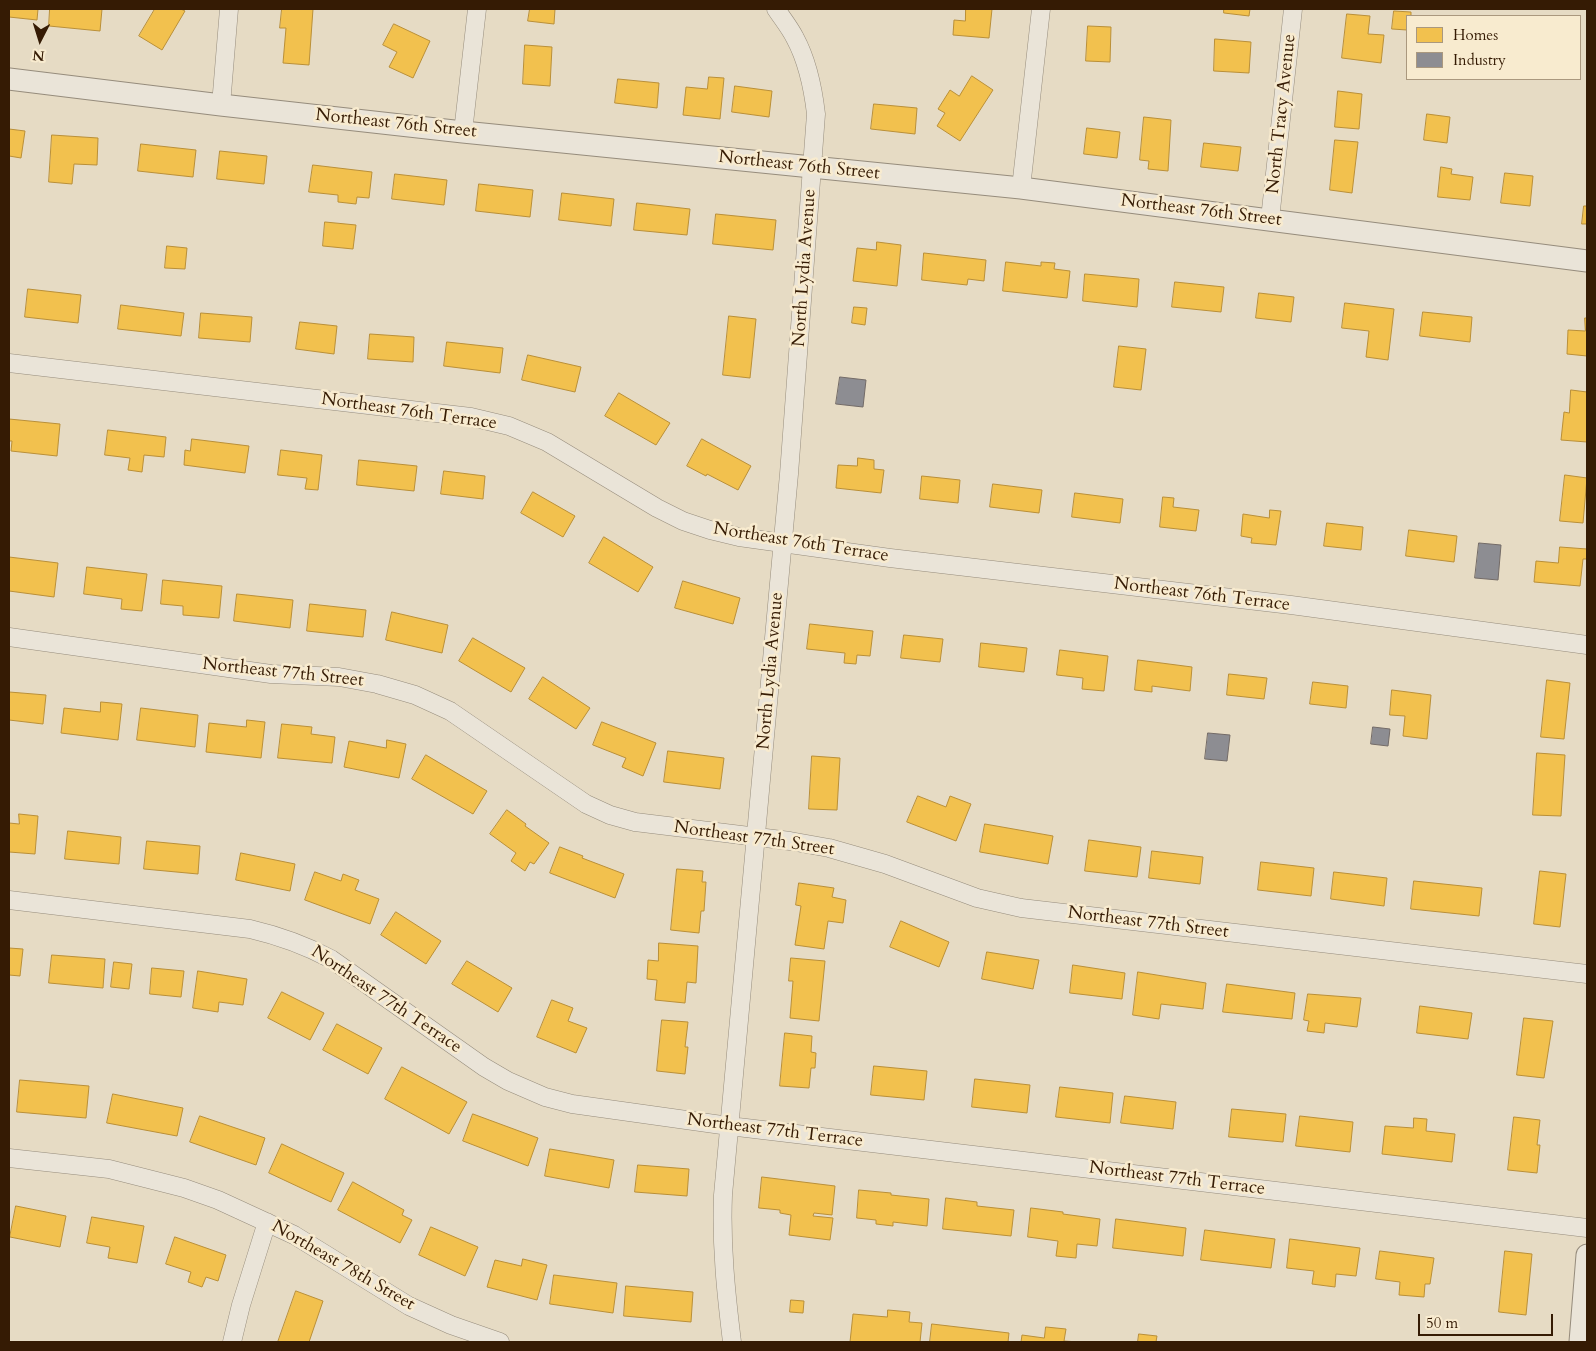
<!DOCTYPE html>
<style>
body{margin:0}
#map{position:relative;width:1596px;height:1351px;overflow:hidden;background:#e6dbc4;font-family:Cardo,serif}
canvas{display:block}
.frame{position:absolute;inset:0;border:10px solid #351b04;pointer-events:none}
.legend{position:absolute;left:1406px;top:15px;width:175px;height:65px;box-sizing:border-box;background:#f8ebcf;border:1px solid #aa987e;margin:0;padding:6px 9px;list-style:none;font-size:15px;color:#351b04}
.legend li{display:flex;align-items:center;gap:10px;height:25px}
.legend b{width:25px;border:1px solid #aa987e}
.north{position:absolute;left:15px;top:15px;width:50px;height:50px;-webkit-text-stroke:4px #f8ebcf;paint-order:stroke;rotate:185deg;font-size:14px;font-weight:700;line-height:20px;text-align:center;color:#351b04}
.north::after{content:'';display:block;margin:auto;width:18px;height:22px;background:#351b04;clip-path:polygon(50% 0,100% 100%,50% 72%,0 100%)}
.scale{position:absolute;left:1418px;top:1314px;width:135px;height:22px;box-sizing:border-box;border:2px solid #351b04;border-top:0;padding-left:6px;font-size:15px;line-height:18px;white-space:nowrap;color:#351b04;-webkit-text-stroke:4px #f8ebcf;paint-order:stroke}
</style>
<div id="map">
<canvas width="1596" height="1351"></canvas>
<div class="frame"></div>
<ul class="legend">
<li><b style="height:14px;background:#f2c14e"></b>Homes</li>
<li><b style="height:14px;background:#8d8d92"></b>Industry</li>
</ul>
<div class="north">N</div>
<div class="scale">50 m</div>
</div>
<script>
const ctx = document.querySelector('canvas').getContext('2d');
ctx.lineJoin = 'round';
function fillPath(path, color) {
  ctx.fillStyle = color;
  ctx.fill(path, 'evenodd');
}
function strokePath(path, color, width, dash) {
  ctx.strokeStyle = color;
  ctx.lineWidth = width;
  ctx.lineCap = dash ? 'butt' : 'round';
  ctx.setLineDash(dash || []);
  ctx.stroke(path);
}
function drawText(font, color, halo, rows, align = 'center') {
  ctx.font = font + ' Cardo,serif';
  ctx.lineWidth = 5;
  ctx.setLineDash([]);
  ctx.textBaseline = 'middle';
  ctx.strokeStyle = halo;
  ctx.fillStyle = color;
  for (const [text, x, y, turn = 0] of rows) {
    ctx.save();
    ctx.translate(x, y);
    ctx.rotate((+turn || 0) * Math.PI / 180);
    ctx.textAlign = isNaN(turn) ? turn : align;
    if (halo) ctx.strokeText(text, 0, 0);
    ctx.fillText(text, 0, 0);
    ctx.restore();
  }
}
const homes = new Path2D(`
 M9,9h29l-1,11 -28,-3z
 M50,9h52l-2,22 -51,-5z
 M155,9h26l4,2 -23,39 -23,-14z
 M282,9h31l-4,56 -26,-2 3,-35h-6z
 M530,9h25l-1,15 -26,-3z
 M966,9h26l-3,29 -36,-3 1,-15 11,1z
 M1224,9h26l-1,7 -25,-3z
 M1394,11l17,1v4h-4v14l-15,-1z
 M1347,14l23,2 -2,18 16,1 -3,28 -39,-5z
 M394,24l36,17 -17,37 -24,-11 8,-15 -14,-7z
 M1088,26l23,1 -1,35 -24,-1z
 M1215,39l36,3 -2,31 -35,-2z
 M525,45l27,2 -2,39 -27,-2z
 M972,76l21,14 -33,51 -23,-15 8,-13 -7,-4 12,-19 9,6z
 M709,77l15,1 -4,41 -37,-4 3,-28 21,2z
 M618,79l41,4 -2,25 -42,-5z
 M735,86l37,5 -3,26 -37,-5z
 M1338,91l24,3 -3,35 -24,-2z
 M874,104l43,4 -2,26 -44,-5z
 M1427,114l23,3 -3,26 -23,-3z
 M1144,117l27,3 -3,51 -20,-2 1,-8 -9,-1z
 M1087,128l33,4 -3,26 -33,-4z
 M9,129l16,2 -4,27 -12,-2z
 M52,135l46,3 -1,27 -23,-1 -2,20 -23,-2z
 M1335,140l23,2 -6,51 -22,-3z
 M1204,143l37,4 -3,24 -37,-4z
 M141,144l55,6 -3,27 -55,-6z
 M220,151l47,5 -3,28 -47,-5z
 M313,165l59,7 -3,26 -12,-1 -1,7 -18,-2v-7l-29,-3z
 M1441,167l11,2 -1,5 22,3 -3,23 -32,-3z
 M1505,173l28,3 -3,30 -29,-3z
 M395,174l52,6 -3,25 -52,-6z
 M479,184l54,6 -3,27 -54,-6z
 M562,193l52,6 -3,27 -52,-6z
 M637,203l53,6 -3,26 -53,-5z
 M1584,206h3v18h-5z
 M716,214l60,6 -3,30 -60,-6z
 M325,222l31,3 -3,24 -30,-3z
 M877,242l24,3 -4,41 -44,-5 4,-33 19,2z
 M167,246l20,2 -2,21 -20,-1z
 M924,253l62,7 -2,21 -16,-2 -1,6 -45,-5z
 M1006,262l35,4v-4l14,1 -1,6 16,2 -3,27 -64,-7z
 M1085,274l54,5 -2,28 -54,-6z
 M1175,282l49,5 -3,25 -49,-5z
 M28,289l53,6 -3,28 -53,-6z
 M1259,293l35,4 -3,25 -35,-4z
 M1345,303l49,6 -6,51 -22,-3 3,-26 -27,-3z
 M121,305l63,8 -3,23 -63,-7z
 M854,307l13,1 -2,17 -13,-2z
 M1423,312l49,5 -2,25 -50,-6z
 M201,313l51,4 -2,25 -51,-4z
 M729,316l27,3 -6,59 -27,-3z
 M1585,318h2v38l-20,-2 1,-24 17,1z
 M300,322l37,4 -3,28 -38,-5z
 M370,334l44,3 -1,25 -45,-3z
 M447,342l56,6 -3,25 -56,-7z
 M1119,346l27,3 -5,41 -27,-3z
 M528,355l53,12 -6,25 -53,-12z
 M1571,390l16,2v50l-26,-2 3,-28 5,1z
 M619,393l51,30 -14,22 -51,-29z
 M9,419l51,5 -3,32 -46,-5 1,-10h-3z
 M108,430l58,7 -2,20 -20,-2 -2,17 -14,-2 2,-12 -25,-3z
 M192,439l57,7 -4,27 -61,-8 1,-15 5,1z
 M702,439l49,27 -13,24 -31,-16 -1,2 -19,-10z
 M281,450l41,5 -4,35 -13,-1 2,-11 -29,-3z
 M858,458l16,2v9l10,1 -3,23 -45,-5 2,-23 19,1z
 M359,460l58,6 -3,25 -57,-6z
 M444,471l41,5 -2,23 -42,-5z
 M1565,475l22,3 -4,45 -23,-2z
 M922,476l38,4 -2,23 -38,-4z
 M993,484l49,6 -3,23 -49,-6z
 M533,492l42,24 -12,21 -42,-24z
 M1075,493l48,6 -3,24 -48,-6z
 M1163,497l11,1 -1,9 26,3 -3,21 -36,-4z
 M1270,510l11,1 -5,34 -25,-2 1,-5 -11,-2 2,-22 26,4z
 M1327,523l36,4 -2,23 -37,-4z
 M1409,530l48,6 -3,26 -48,-6z
 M604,537l49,30 -15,25 -49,-29z
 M1560,547l27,2v10h-4l-3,27 -46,-4 2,-21 22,2z
 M9,557l49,6 -4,34 -45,-6z
 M87,567l60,7 -5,37 -21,-2 1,-10 -38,-5z
 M163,580l59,6 -3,32 -36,-3v-9l-22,-2z
 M683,581l57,17 -7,26 -58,-16z
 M237,594l56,6 -3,28 -56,-7z
 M310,604l56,6 -3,27 -56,-6z
 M392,612l56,13 -6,28 -56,-13z
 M810,624l63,7 -3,25 -13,-1 -1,9 -12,-1 1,-10 -38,-4z
 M904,635l39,4 -3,23 -39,-4z
 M473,638l52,30 -14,24 -52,-31z
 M981,643l46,5 -3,24 -45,-5z
 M1060,650l48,6 -4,35 -22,-2 1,-11 -26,-3z
 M1138,660l54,7 -2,24 -38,-5v6l-17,-2z
 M1229,674l38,4 -3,21 -37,-4z
 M543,677l47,31 -14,21 -47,-30z
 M1547,680l23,3 -6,56 -23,-2z
 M1313,682l35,4 -2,22 -36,-4z
 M1392,690l39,5 -4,44 -24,-3 2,-20 -15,-1z
 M9,692l37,3 -3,29 -34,-4z
 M101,702l21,2 -4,36 -57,-7 3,-25 36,4z
 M141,708l57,7 -3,32 -58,-7z
 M247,720l18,2 -4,36 -55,-6 3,-29 37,4z
 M602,722l54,21 -13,33 -21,-9 4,-9 -33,-13z
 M282,724l30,3 -1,7 24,3 -3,26 -54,-5z
 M387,740l19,4 -7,34 -55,-11 5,-26 37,7z
 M668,751l56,7 -4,31 -56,-7z
 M1537,753l28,2 -4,61 -28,-1z
 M426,755l61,36 -14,23 -61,-35z
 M812,756l28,2 -3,52 -28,-1z
 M918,796l28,11 4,-11 21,8 -15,37 -49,-19z
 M507,810l19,14 -1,2 24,17 -15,21 -4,-2 -5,9 -14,-10 5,-8 -26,-19z
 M19,814l19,2 -3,38 -26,-2v-29l10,1z
 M985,824l68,12 -5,28 -68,-12z
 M68,831l53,6 -2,27 -54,-5z
 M1089,840l52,7 -4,30 -52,-6z
 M147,841l53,5 -2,28 -54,-5z
 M560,847l23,9 -1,2 42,16 -9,24 -65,-25z
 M1152,851l51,6 -3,27 -51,-6z
 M241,853l54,11 -5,27 -54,-11z
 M1261,862l53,6 -3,28 -53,-6z
 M677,869l26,2 -1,11h4l-2,29h-3l-2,22 -28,-3z
 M1540,871l26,3 -6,53 -26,-3z
 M315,872l26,9 2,-7 16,6 -4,10 24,9 -9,25 -65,-24z
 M1334,872l53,6 -3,28 -53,-7z
 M1414,881l68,7 -3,28 -68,-7z
 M799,883l35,5 -2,9 14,3 -3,23 -15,-2 -4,28 -29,-4 6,-39 -5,-1z
 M396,912l45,29 -15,23 -45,-29z
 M901,921l48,21 -10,25 -49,-20z
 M659,943l39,3 -2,37 -9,-1 -2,21 -30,-3 2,-20 -10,-1 1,-19 10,1z
 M9,948l14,1 -3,27 -11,-1z
 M987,952l52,8 -6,29 -51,-10z
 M52,955l53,4 -2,29 -54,-5z
 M791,958l34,3 -6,60 -29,-3 3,-37h-4z
 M467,961l45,27 -14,24 -46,-28z
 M114,962l18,2 -3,25 -18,-2z
 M1073,965l52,8 -3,26 -52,-6z
 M152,968l32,3 -3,26 -31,-3z
 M198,971l49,8 -4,26 -24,-3 -1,10 -25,-4z
 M1138,972l68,11 -3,26 -42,-5 -2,15 -26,-4z
 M1227,984l68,9 -3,26 -69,-7z
 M282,992l42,21 -14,27 -42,-22z
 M1308,994l53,4 -4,29 -32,-4 -1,10 -17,-2 2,-10 -5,-1z
 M552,1000l21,8 -5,13 19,7 -11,25 -39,-16z
 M1420,1006l52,7 -4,26 -51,-6z
 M1524,1018l29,3 -9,57 -27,-3z
 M662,1020l26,2 -3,25h3l-3,27 -28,-3z
 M337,1024l45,24 -14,26 -45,-24z
 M785,1033l27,3 -1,16 5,1 -1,15h-4l-2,20 -29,-2z
 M874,1066l53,5 -3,29 -53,-5z
 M402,1067l65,35 -18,32 -64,-35z
 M975,1079l55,6 -3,28 -55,-6z
 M20,1080l69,6 -3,32 -69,-6z
 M1060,1087l53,6 -3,30 -54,-6z
 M113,1094l70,14 -6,28 -70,-13z
 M1125,1096l51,6 -3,27 -52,-6z
 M1232,1109l54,5 -3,28 -54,-5z
 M473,1114l65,24 -10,28 -65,-25z
 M200,1116l65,22 -9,27 -66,-23z
 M1300,1116l53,6 -3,30 -54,-6z
 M1514,1117l26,3 -3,25h3l-3,28 -29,-3z
 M1414,1118l13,1 -1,12 29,3 -3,28 -70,-8 3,-28 28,2z
 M282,1144l62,29 -13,29 -62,-29z
 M550,1149l64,11 -5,28 -64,-12z
 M638,1165l51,4 -2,27 -52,-4z
 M762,1177l73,9 -3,29 -18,-2 -1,3 20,2 -3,22 -41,-5 2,-20 -11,-2v-3l-21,-2z
 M353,1182l51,28 -2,5 10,5 -12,23 -62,-33z
 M859,1190l32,3v2l38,4 -2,27 -34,-4v4l-17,-2v-4l-19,-2z
 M946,1198l31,4v4l37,4 -3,26 -68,-7z
 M16,1206l50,10 -6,31 -50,-10z
 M1031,1208l32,4v2l37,5 -3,27 -20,-2 -1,14 -20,-2 2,-15 -30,-4z
 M92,1217l52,9 -7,37 -29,-5 2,-11 -23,-4z
 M1116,1219l70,9 -3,28 -70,-8z
 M431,1227l47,20 -13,29 -46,-21z
 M1205,1230l70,9 -4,29 -70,-8z
 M175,1237l51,18 -8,26 -12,-4 -4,10 -14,-5 3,-10 -25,-8z
 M1290,1239l70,9 -4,28 -20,-2 -1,13 -23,-3 2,-13 -27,-3z
 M1380,1251l54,7 -4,26h-5l-1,13 -25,-2 1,-13 -24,-3z
 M1505,1251l27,3 -6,61 -27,-3z
 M523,1259l24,6 -10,35 -50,-13 8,-27 26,6z
 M554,1275l63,8 -4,30 -63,-9z
 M626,1286l67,6 -2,30 -67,-6z
 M296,1291l27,10 -14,41h-31z
 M791,1300l13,1 -1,12 -13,-1z
 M888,1310l22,2 -1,10 13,1 -2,19h-70l3,-28 34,3z
 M932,1324l77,9 -1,9h-78z
 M1046,1327l20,2 -2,12 15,1h-58l1,-7 22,3z
 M1139,1334l18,2 -1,6h-18z`);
const industry = new Path2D(`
 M840,377l26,3 -3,27 -27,-3z
 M1479,543l22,2 -3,35 -23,-2z
 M1373,727l17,2 -2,17 -17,-2z
 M1208,733l22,2 -3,26 -22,-2z`);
const minor = new Path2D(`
 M221,105l8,-96
 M463,132l14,-123
 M1021,188l20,-179
 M1270,219l23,-210
 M9,363l462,54 38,9 38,16 110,66 26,13 27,9 29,7 151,21 401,47 296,40
 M9,637l262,37 68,3 38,7 38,11 35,16 136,93 24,11 25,7 155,19 39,7 56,16 92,34 44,10 566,66
 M9,900l241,29c30,7 53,15 81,30l153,108 24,14 37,16 27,7 157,22 858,102
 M9,1158l100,11 75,19 34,12 76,35 115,71 42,19 49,17
 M232,1342l9,-37 26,-83
 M732,1342c-6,-49 -11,-97 -9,-147l66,-721 27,-360c-3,-26 -8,-52 -21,-76 -5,-10 -13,-20 -19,-29`);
const tertiary = new Path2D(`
 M9,79l212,26 242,27 558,56 566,73
 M1580,1342l7,-87`);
const streetNames = [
 ["North Tracy Avenue",1282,114,-84],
 ["Northeast 76th Street",396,124,6],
 ["Northeast 76th Street",799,166,6],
 ["Northeast 76th Street",1201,211,7],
 ["North Lydia Avenue",805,268,-86],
 ["Northeast 76th Terrace",409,412,8],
 ["Northeast 76th Terrace",801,543,9],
 ["Northeast 76th Terrace",1202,595,7],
 ["North Lydia Avenue",771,671,-85],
 ["Northeast 77th Street",283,673,6],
 ["Northeast 77th Street",754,839,8],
 ["Northeast 77th Street",1148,923,7],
 ["Northeast 77th Terrace",386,1000,34],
 ["Northeast 77th Terrace",775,1131,7],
 ["Northeast 77th Terrace",1177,1179,7],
 ["Northeast 78th Street",343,1266,30]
];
fillPath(homes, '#f2c14e');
strokePath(homes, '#b98f38', 1);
fillPath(industry, '#8d8d92');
strokePath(industry, '#736b67', 1);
strokePath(minor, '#968c7c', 19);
strokePath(tertiary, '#968c7c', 23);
strokePath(minor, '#eae4d8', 18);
strokePath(tertiary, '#eae4d8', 21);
drawText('18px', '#351b04', '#f8ebcf', streetNames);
</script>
